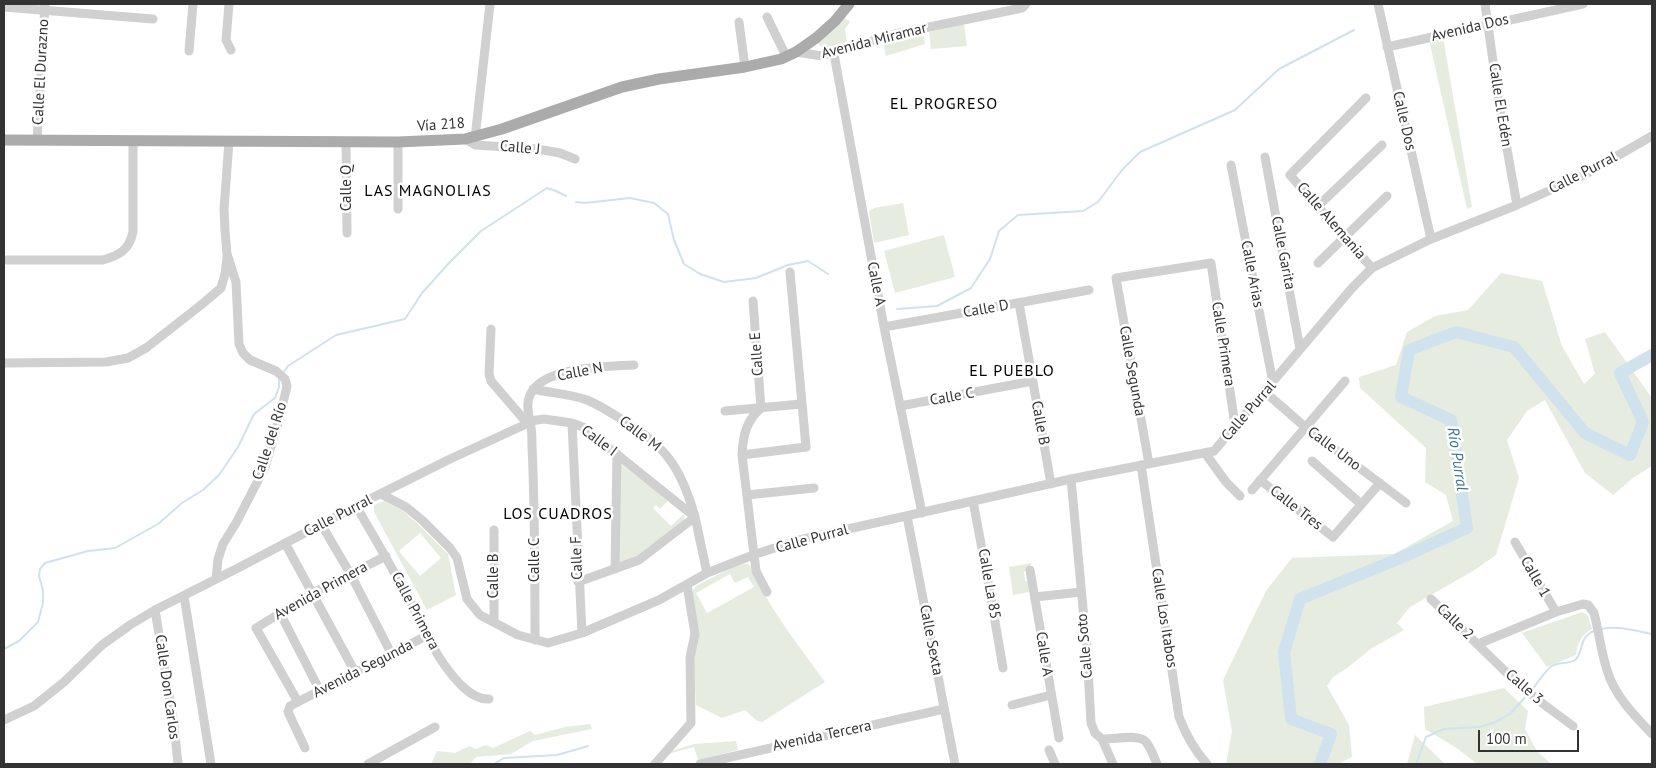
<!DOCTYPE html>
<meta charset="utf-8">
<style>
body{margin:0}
#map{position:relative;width:1656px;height:768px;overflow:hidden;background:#fff;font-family:"PT Sans",sans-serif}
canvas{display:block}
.frame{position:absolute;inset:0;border:5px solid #333;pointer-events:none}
.scale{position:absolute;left:1478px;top:730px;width:101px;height:22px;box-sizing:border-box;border:2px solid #333;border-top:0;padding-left:6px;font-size:15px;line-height:18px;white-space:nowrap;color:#333;-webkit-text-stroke:4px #fff;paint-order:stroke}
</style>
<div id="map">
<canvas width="1656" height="768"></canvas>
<div class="frame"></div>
<div class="scale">100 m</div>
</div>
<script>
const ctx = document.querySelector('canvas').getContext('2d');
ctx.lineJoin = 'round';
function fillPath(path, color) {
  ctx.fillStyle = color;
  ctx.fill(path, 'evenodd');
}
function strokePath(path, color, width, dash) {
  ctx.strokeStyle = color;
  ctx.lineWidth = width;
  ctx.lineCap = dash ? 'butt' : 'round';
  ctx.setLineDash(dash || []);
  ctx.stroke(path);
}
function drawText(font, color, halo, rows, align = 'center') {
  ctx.font = font + ' "PT Sans",sans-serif';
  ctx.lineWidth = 5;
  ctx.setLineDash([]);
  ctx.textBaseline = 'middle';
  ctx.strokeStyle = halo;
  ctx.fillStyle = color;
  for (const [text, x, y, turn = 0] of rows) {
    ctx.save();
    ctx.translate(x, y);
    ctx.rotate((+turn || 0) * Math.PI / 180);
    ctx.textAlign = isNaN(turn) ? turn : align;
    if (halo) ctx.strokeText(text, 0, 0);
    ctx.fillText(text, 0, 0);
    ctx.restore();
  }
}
const green = new Path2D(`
 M842,16l8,6 -5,7 2,14 -23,7 -7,-8z
 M964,24l3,22 -36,3 -2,-17z
 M923,32l2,12 -39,12 -3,-13z
 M1443,37l29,170 -5,2 -38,-169z
 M903,203l6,32 -35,8 -5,-32 5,-3z
 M944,235l11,42 -60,16 -11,-42z
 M1501,273l41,8 20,65 22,38 11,-10 -10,-35 20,-7 47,66v68l-19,12 -20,17 -28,-22 -40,-73 -18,11 -20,29 12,38 -23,77 -23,16 -63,36 -13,16 7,7 -32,18 -25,20 -14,9 -6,9 22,39 3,32 -14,7h-112l6,-33 -9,-51 43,-89 26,-33 102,-4 59,-33 -7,-26 -21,-13 1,-34 -66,-60 -1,-11 37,-12 11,-33 28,-16 33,-6z
 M621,464l48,36 -9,9 -4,-4 -3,3 18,18 13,-12 1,7 -47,36 -20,8z
 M384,501l18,9 18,16 28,28 8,41 -29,15 -53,-98v-7zM420,533l21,25 -21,18 -21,-25z
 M1032,563l-8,9 1,9 3,1 1,10 -16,3 -4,-28z
 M744,564h4l2,2c19,42 48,79 75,116l-63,40 -5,-1 -12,-11 -23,8 -26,-13 -2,-38 -1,-77 3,-4 35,-18zM730,574l5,9 13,-6 6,10 -47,26 -11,-20z
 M1582,612l6,4 4,13c-10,5 -15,14 -16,26l-29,12 -25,-34z
 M1504,688l24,23 -3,18 12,22 14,13h-74l-19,-15 -33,-20 -1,-22z
 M590,724l2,5 -59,12 -22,13 -35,3 -6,7h-39l6,-13 18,2 14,-7 7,3 10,-4 7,3 37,-17 5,4 30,-8z
 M1415,735l30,29h-38z
 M736,741l2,9 -40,10 -4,-13 -26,7v-2l26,-8z`);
const stream = new Path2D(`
 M576,202l9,1 45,-5 24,5 14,11 6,26 10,24 16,10 24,8 32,-4 32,-13 20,-4 20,13
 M897,309l40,-3 34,-18 19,-29 9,-28 19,-16 65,-4 15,-9 24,-32 18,-18 95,-42 44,-41 75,-39
 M283,373l5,-7 48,-31 69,-16 17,-26 27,-30 32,-32 66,-43 9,3 10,5
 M1601,629c18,-4 33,2 51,5
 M4,649l15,-8 19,-19 5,-19v-13l-4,-14 1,-7 5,-6 43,-12 27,-3 43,-24 24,-21 21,-13 16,-15 19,-28 16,-33 21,-16 4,-11v-8
 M1531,691c7,-8 13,-20 21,-25 7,-4 17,-2 23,-6 9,-7 3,-23 19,-29
 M494,764l10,-6 53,-3 31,-9
 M1416,764l10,-27 18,-8 35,-2 17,-5 15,-9 17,-19`);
const river = new Path2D(`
 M1320,764l11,-30 -40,-15 -7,-67 16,-53 98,-40 69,-31 -16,-108 -50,-23 8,-47 47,-18 58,15 71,86 45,22 13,-33 -23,-49 32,-18`);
const minor = new Path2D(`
 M229,4l-3,36 5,10
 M1378,4l53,235
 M1485,4l14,100 18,101
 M4,7l149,12
 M767,17l19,39
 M739,22l6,45
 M1387,47l196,-43
 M189,51l4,-47
 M796,52l26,4 73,-22 127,-26 4,-4
 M834,54l50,273 38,186
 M1366,98l-76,77 82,93
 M475,138l15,-134
 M465,139l10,6 62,4 23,4 15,6
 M37,140l8,-136
 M346,142l1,91
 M1265,157l35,192
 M1231,165l42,218
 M1318,206l64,-61
 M398,209v-67
 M4,260h99c17,-5 26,-10 30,-28v-92
 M1318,263l69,-67
 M753,301l8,107c-15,13 -18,27 -19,47l14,116 11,21
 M1019,303l32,181
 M884,327l205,-37
 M491,329l-2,45 2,7 36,42
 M4,363l102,-1 22,-4 18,-10 55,-43 20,-17 4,-14 2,-17
 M533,389c18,4 37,5 54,11 12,5 23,12 34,19 44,26 60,48 74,98l-56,43 -61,22
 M1265,392l39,34 102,77
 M900,406l133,-25
 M725,411l76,-7
 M572,423l10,210
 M1205,453l21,29 14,14
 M742,455l64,-8 -16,-175
 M1312,461l49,43
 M1149,464l-33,-186 95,-15 24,162
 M1141,465l38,252c7,18 15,33 28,47
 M1071,479l16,172 4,72 4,10 7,6c11,1 38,-6 44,3 5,6 8,15 11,22
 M1260,480l73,57 47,-54
 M1252,490l93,-109
 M381,494l25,13 16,13 28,28 7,10 10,41 13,16 38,20 30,8 34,-10 77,-33 48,-27 46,-18 46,-15 272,-61 143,-28 138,-163 20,-20 59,-29 86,-34 65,-29 70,-40
 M747,495l67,-7
 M973,501l17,91 13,76
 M356,506c20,34 40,68 58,103 10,18 17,37 29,54 10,14 27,37 46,36
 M907,516l48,248
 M321,524l30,51 40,78
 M494,530v92
 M1515,542l41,70
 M285,543l70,129
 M615,569l2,-115
 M1030,570l29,168
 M216,579l2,-20 5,-15 13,-21 29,-56 15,-51 7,-30 -2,-7 -9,-8 -26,-11 -7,-7 -4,-9 -3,-62 -9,-28 -2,-23 -1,-22 5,-68
 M184,596l27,168
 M1035,597l46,-5
 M1431,599l83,81 28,23 31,23
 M155,610l19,115 4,39
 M280,613l40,78
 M535,640c0,-65 0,-130 -3,-194 0,-7 0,-13 -1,-19 -2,-13 -7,-25 2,-37 16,-23 75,-24 101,-25
 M1478,644l78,-32 27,-8 5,1 6,8c5,19 7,39 13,57 7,25 28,46 45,64
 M298,702l-42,-74 57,-35 73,-37
 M1012,705l39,-10
 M4,720l30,-14 30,-24 38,-37 28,-20 25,-15 83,-42 118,-62 94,-47 72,-33 8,-5 14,-2 28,4 11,4 112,90 12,56
 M1102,739l11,25
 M305,748l-17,-36 2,-6 138,-71
 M1049,750l6,14
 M368,764l67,-37
 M655,764l36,-41 -1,-66 5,-23 -8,-49
 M700,764l244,-55`);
const major = new Path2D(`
 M4,140l394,2 67,-3 37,-10 120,-42 37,-8 86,-12 36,-8 15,-7 20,-14 19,-17 14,-17`);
const streetNames = [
 ["Avenida Dos",1470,28,-13],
 ["Avenida Miramar",874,41,-14],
 ["Calle El Durazno",41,72,-87],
 ["Calle El Edén",1500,105,81],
 ["Calle Dos",1404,121,77],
 ["Vía 218",441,125,-4],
 ["Calle J",520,148,5],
 ["Calle Purral",1583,173,-27],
 ["Calle Q",347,188,-90],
 ["Calle Alemania",1331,221,49],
 ["Calle Garita",1283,253,79],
 ["Calle Arias",1252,274,79],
 ["Calle A",876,284,79],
 ["Calle D",986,309,-10],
 ["Calle Primera",1223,344,81],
 ["Calle E",757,354,-94],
 ["Calle Segunda",1132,371,80],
 ["Calle N",580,372,-11],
 ["Calle C",952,397,-10],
 ["Calle Purral",1249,411,-49],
 ["Calle B",1040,423,80],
 ["Calle M",640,434,37],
 ["Calle del Río",270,441,-72],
 ["Calle I",599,441,37],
 ["Calle Uno",1334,449,37],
 ["Calle Tres",1296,508,38],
 ["Calle Purral",338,516,-27],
 ["Calle Purral",812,539,-15],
 ["Calle F",577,558,-92],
 ["Calle C",535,560,-90],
 ["Calle B",494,576,-90],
 ["Calle 1",1535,577,60],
 ["Calle La 85",989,584,80],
 ["Avenida Primera",321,591,-29],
 ["Calle Primera",415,611,62],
 ["Calle Los Itabos",1164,618,81],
 ["Calle 2",1455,622,44],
 ["Calle Sexta",931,640,79],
 ["Calle Soto",1085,646,-95],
 ["Calle A",1044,654,81],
 ["Avenida Segunda",363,669,-27],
 ["Calle Don Carlos",167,687,82],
 ["Calle 3",1524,687,41],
 ["Avenida Tercera",822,736,-12]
];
const neighbourhoodNames = [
 ["EL PROGRESO",944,104],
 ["LAS MAGNOLIAS",428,191],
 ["EL PUEBLO",1012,371],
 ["LOS CUADROS",558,514]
];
const waterNames = [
 ["Río Purral",1457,459,81]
];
fillPath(green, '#e6ecdf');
strokePath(stream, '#cfe2ee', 2);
strokePath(river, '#cfe2ee', 12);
strokePath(minor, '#d0d0d0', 9);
strokePath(major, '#ababab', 11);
drawText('15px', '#333', '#fff', streetNames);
ctx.letterSpacing = '1px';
drawText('16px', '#000', '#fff', neighbourhoodNames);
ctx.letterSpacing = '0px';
drawText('italic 16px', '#3f7597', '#fff', waterNames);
</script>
